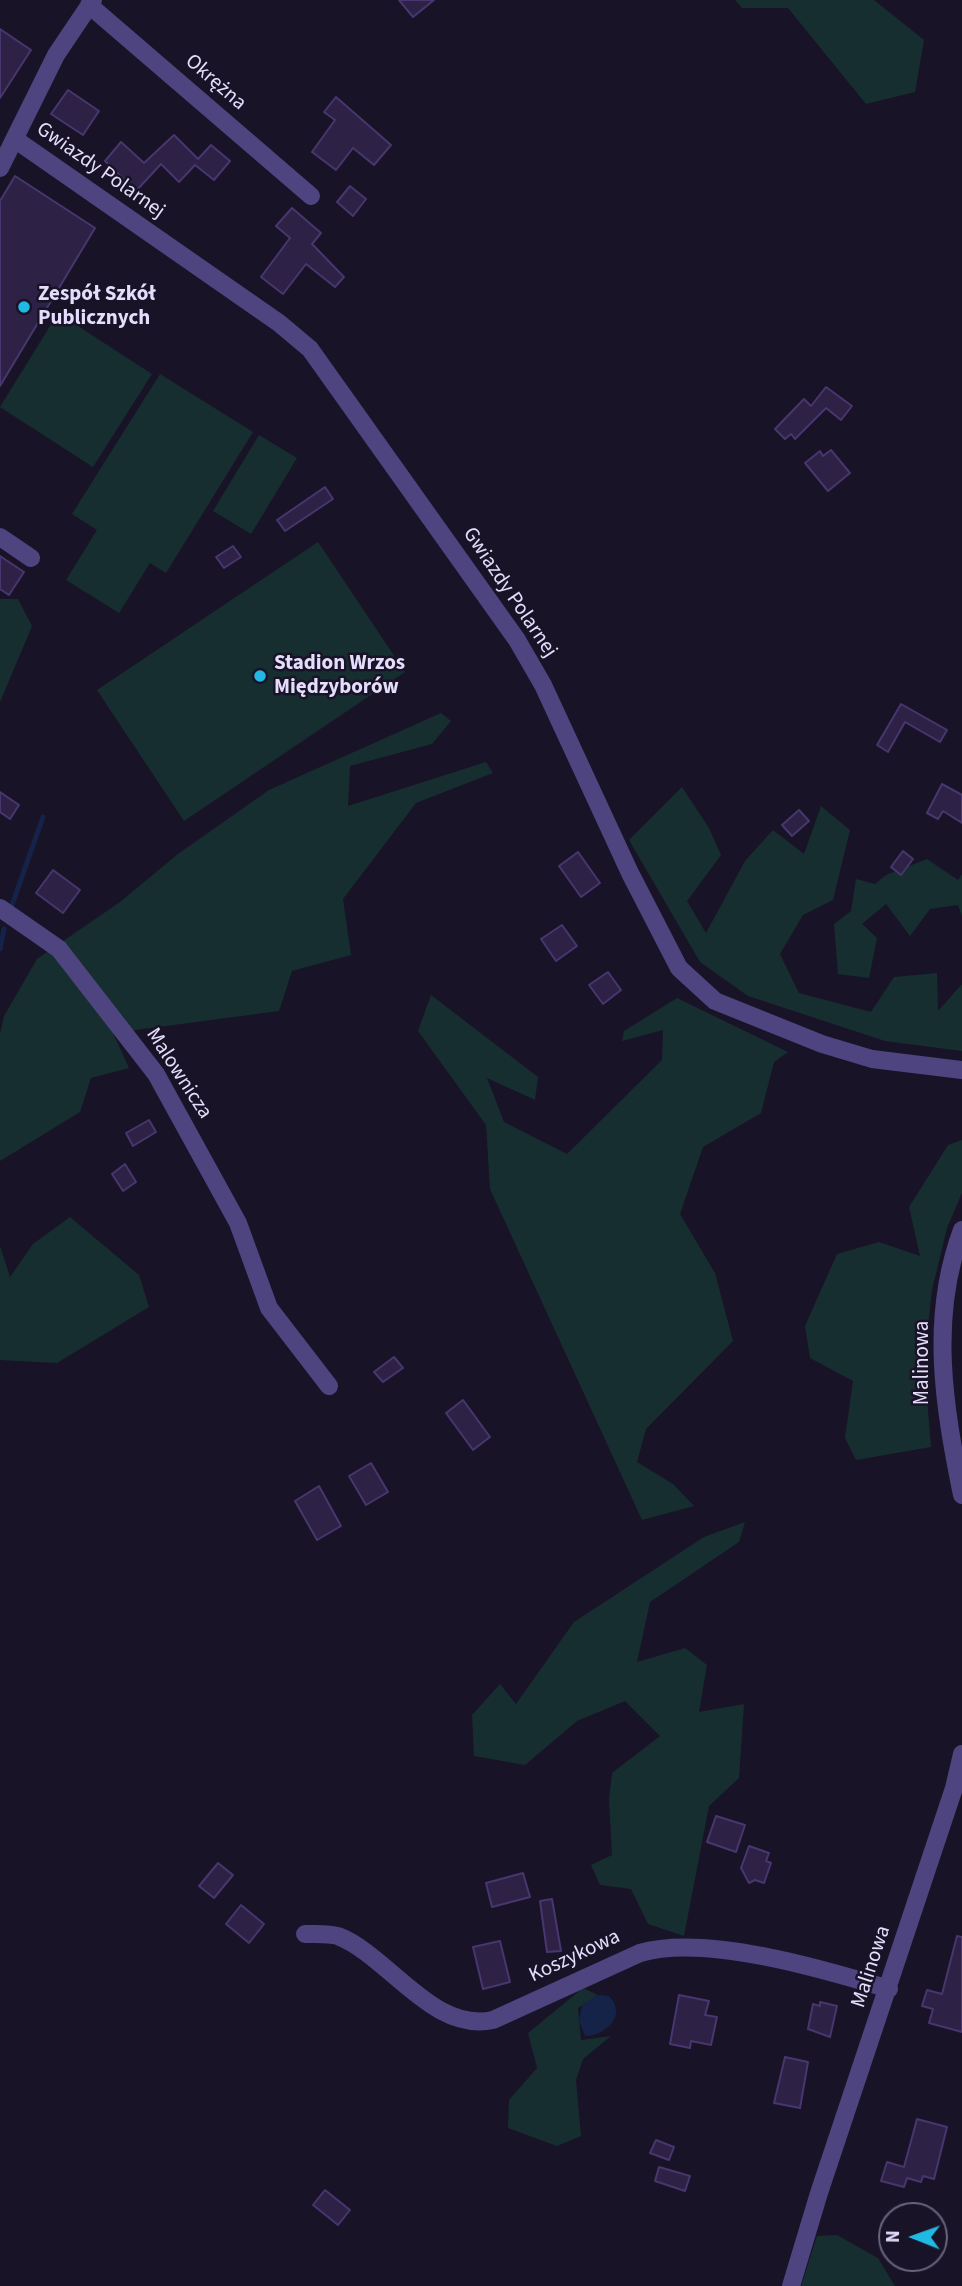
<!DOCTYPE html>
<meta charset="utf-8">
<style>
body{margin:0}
#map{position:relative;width:962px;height:2286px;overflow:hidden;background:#191327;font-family:"Source Sans 3",sans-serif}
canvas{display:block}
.north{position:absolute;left:878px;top:2202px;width:70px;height:70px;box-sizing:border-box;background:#191327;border:2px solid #6a647c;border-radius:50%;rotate:271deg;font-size:19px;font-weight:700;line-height:28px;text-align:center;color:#e4ddfb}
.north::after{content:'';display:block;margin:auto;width:24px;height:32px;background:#20b9e3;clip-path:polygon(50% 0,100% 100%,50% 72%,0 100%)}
</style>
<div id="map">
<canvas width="962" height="2286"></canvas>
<div class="north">N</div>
</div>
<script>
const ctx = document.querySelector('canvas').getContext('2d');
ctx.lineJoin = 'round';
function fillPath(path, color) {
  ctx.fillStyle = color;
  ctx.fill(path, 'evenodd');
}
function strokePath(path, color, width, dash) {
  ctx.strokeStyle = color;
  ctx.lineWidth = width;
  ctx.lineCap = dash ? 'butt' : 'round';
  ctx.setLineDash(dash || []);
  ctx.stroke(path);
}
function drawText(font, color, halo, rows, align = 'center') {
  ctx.font = font + ' "Source Sans 3",sans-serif';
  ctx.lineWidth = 5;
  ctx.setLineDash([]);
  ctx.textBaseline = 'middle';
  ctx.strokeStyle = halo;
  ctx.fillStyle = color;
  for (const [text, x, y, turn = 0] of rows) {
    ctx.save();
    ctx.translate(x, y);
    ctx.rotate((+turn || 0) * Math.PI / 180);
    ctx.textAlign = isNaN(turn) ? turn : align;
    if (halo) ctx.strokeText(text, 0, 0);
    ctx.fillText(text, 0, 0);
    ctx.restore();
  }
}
const green = new Path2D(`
 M735,0h139l50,40 -9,52 -49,12 -78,-96h-46z
 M58,313l94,61 -59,93 -93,-60z
 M160,374l93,58 -87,141 -16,-10 -31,50 -53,-33 31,-50 -25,-16z
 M259,435l38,23 -46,76 -38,-23z
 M318,542l87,130 -221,149 -87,-131z
 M0,599h18l14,27 -32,76z
 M441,713l10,8 -19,23 -82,22 -2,40 138,-44 7,11 -77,30 -73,96 8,56 -59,16 -13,40 -166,22 16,35 -38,10 -11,34 -80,49v-127l4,-18 33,-57 83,-57 58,-48 91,-64z
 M682,787l27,41 12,27 -34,46 19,32 39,-72 28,-31 31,24 17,-48 29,24 -17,70 -30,15 -23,39 19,39 72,19 23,-35 43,-4 1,38 24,-27v67l-77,-10 -137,-45 -48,-34 -71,-122z
 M927,859l31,21 4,-6v42l-4,-11 -28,4 -20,27 -24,-32 -24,20 15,14 -8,40 -31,-4 -4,-50 17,-13 5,-32 19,5 11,-9z
 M431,995l107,82 -3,23 -48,-22 17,44 63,32 95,-94 1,-30 -41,11 2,-10 53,-33 111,54 -14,10 -13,51 -58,34 -23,67 35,59 18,68 -87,88 -9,33 36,22 21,22 -52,14 -152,-331 -4,-64 -68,-94z
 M962,1140v53l-15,35 -15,62 -8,73 7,84 -75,13 -11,-22 8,-57 -43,-23 -5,-32 32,-72 42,-12 41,14 -11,-49 39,-62z
 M70,1217l69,58 10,32 -92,56 -57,-3v-114l10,31 23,-33z
 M745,1522l-6,20 -89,60 -13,60 48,-14 22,17 -8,47 45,-8 -5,74 -30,28 -25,130 -36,-12 -17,-35 -31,-4 -9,-20 21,-10 -3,-55 3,-27 48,-37 -35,-35 -48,20 -52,44 -51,-9 -2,-41 28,-31 16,20 58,-82 130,-85z
 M583,1988l15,7 -20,13 3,32 30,-4 -28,23 -7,21 5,56 -24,10 -49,-18 1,-28 28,-32 -9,-35z
 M837,2235l41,23 17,28h-94l16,-50z`);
const water = new Path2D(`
 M598,1995l11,1c19,19 -4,40 -24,40l-6,-15 3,-16z`);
const stream = new Path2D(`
 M12,905l31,-88
 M0,949l4,-20`);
const building = new Path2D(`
 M399,0h35l-21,17z
 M0,29l31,21 -31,48z
 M68,90l31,21 -16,24 -32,-21z
 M336,97l55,48 -17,20 -21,-17 -17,22 -24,-18 23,-32 -11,-8z
 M174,135l24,24 13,-14 19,16 -16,19 -19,-15 -16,17 -18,-18 -25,27 -31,-30 16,-19 23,21z
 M15,176l80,52 -95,158v-185z
 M350,186l16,13 -13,17 -16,-14z
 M292,208l29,25 -9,11 32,33 -9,10 -29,-23 -23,30 -22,-17 29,-39 -14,-12z
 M826,387l26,19 -11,14 -15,-12 -31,31 -4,-5 -6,5 -10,-10 29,-30 7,7z
 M831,450l19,23 -22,18 -23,-28 15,-12 3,5z
 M325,487l8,12 -48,32 -8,-11z
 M233,546l8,11 -17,11 -8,-11z
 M0,556l24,16 -15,23 -9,-6z
 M901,704l46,26 -7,12 -35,-20 -17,30 -11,-7z
 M942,784l20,11v28l-19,-12 -5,8 -11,-6z
 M0,792l19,13 -9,14 -10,-7z
 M799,810l10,11 -17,15 -10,-11z
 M903,851l10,8 -12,16 -10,-8z
 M578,852l22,31 -19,14 -22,-31z
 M53,870l27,20 -17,23 -27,-20z
 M562,925l15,21 -21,15 -15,-22z
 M608,972l13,18 -18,14 -14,-19z
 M149,1120l7,12 -23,14 -7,-13z
 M125,1164l11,18 -13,9 -11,-17z
 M394,1357l9,11 -20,14 -9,-10z
 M463,1400l27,37 -17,13 -27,-37z
 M371,1463l17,29 -22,13 -17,-29z
 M319,1486l22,40 -24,14 -22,-39z
 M716,1816l29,9 -9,27 -29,-10z
 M749,1846l20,7 -3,8 5,2 -7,20 -9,-3 -6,3 -8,-15z
 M218,1863l15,12 -19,23 -15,-12z
 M523,1873l7,24 -38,10 -6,-24z
 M552,1899l9,52 -14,1 -7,-51z
 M241,1905l23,19 -15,19 -23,-19z
 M957,1936l5,1v95l-33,-9 4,-14 -11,-3 5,-16 15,4z
 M500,1941l10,41 -27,7 -10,-42z
 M679,1995l30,6 -4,14 12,2 -6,28 -20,-4 -1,7 -20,-4z
 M820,2002l17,4 -7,31 -22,-8 5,-25 7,2z
 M785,2057l23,5 -8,46 -26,-5z
 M917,2119l30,8 -13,52 -11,-3 -2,6 -14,-4 -3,9 -23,-6 6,-19 17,5z
 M656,2140l18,7 -5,13 -19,-7z
 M659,2167l31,9 -5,15 -30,-10z
 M325,2190l25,20 -12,15 -25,-20z`);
const minor = new Path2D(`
 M89,5l222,191
 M16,140l263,183 31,26 207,291 26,45 87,188 49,95 36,33 107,43 50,15 90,11
 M0,168l56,-113 37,-55
 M0,537l31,21
 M0,908l59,41 97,125 82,149 31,85 60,78
 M962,1230c-33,88 -18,176 0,265
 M305,1934c10,0 23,-1 33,2 51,20 94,97 155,84l147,-67c65,-19 183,16 249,36
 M791,2286l28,-93 135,-405 8,-34`);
const markers = [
 [24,307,7,"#20b9e3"],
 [260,676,7,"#20b9e3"]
];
const streetNames = [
 ["Okrężna",215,83,41],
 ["Gwiazdy Polarnej",100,171,35],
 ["Gwiazdy Polarnej",509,593,56],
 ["Malownicza",178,1074,57],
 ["Malinowa",923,1363,-90],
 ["Koszykowa",575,1957,-25],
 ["Malinowa",872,1967,-72]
];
const poiNames = [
 ["Zespół Szkół",38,295],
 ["Publicznych",38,319],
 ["Stadion Wrzos",274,664],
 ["Międzyborów",274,688]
];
fillPath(green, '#172e30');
fillPath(water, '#152348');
strokePath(stream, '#152348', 5);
fillPath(building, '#2d2145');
strokePath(building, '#48366e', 2);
strokePath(minor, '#4d4480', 18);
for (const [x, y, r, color] of markers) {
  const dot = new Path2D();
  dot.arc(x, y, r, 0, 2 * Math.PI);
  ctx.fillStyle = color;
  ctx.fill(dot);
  strokePath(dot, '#191327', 2.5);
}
drawText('21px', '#e4ddfb', '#191327', streetNames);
drawText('bold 21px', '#e4ddfb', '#191327', poiNames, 'left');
</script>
